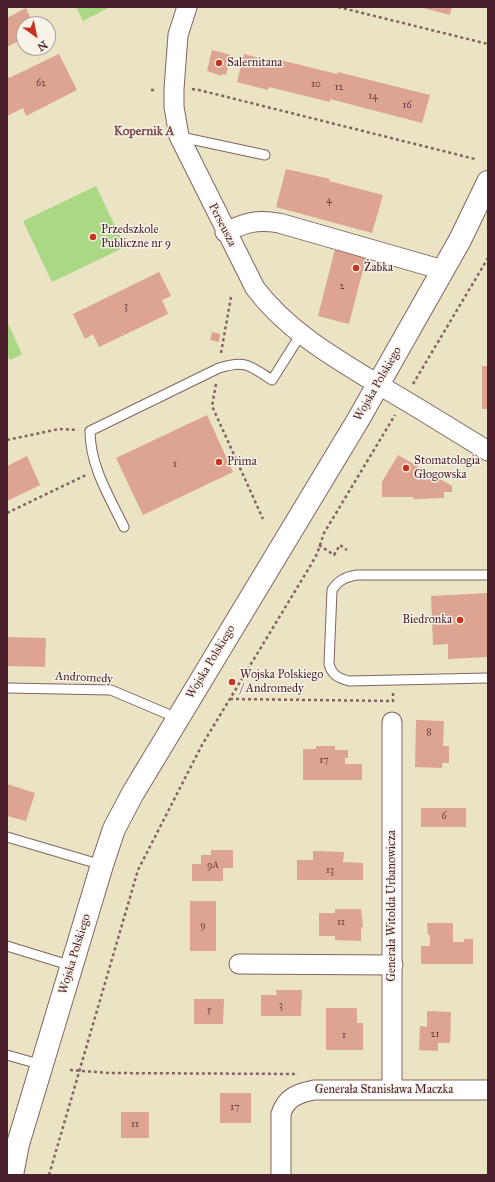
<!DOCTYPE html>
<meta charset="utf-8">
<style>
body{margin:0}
#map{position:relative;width:495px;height:1182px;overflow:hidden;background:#eae3c4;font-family:"IM FELL Great Primer",serif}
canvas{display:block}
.frame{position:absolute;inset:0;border:8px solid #4a1f2b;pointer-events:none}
.north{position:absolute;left:16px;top:16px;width:40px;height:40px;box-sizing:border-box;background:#f7f3e8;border:1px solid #b29e9c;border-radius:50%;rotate:147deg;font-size:11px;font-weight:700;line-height:16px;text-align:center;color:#4a1f2b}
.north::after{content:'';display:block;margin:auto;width:14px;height:18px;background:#c8321e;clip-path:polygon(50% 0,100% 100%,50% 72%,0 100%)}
</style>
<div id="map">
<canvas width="495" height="1182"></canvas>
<div class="frame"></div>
<div class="north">N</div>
</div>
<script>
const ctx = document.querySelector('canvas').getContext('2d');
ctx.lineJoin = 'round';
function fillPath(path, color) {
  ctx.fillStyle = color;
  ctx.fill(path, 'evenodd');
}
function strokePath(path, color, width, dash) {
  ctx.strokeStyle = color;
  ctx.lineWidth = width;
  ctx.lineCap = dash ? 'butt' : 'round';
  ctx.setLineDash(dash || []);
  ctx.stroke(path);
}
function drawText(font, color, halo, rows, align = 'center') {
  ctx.font = font + ' "IM FELL Great Primer",serif';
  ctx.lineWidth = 3;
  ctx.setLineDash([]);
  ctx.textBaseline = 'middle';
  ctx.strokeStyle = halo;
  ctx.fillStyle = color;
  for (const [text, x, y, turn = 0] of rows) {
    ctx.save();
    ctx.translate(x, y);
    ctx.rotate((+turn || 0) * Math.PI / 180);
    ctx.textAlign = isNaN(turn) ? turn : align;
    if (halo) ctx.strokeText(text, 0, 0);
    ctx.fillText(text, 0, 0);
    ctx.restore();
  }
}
const green = new Path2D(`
 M76,7h34l-27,14z
 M96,186l29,61 -73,35 -29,-61z
 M7,321l15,33 -12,6 -3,-5z`);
const building = new Path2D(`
 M419,7h33l-2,8z
 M26,8l7,16h-9v14l-17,9v-29z
 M212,50l19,5 -5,20 -5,-1v2l-14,-5z
 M59,54l18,36 -51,26 -3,-8 -16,8v-42l2,4z
 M244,54l31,8 1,-3 61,15 1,-2 92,23 -8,28 -92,-24v3l-61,-15 -1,3 -31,-8z
 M286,169l44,10 -1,2 54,14 -11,38 -96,-26z
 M335,249l31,9 -17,66 -31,-8z
 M159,272l12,24 -9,4 6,14 -69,33 -6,-13 -8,5 -12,-25z
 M212,332l8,2 -1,8 -9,-2z
 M482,366h6v43h-6z
 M207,415l26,57 -90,43 -27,-57z
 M398,455l54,31v6h-8v6l-30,1 -1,-2h-31v-15z
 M27,456l13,29 -33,16v-35z
 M488,593v64l-40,2v-15l-15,1 -2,-49z
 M7,637l39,1 -1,29 -38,-1z
 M416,720l28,1 -1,25h6v17h-7v5l-27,-1z
 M316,746h19v4h13v8h-3v6h17v16h-59v-31h13z
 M7,784l28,9 -9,28 -19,-5z
 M421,808h45v19h-45z
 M211,850h22v18h-10v13h-31v-17h9v-9h10z
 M313,851l31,1 -1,10 20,1v17h-66v-20h16z
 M190,901h26v50h-26z
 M335,909h26l2,17 -2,3v12l-26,-1v-4h-16v-23h16z
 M427,923h26v19h11v-3h9v25h-52v-18h9v-11h-2z
 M276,990h26l-1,26h-40v-21h16z
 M194,999h30l-1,25h-29z
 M326,1008h31v15h6v27h-37z
 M427,1011l24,1 -1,31h-12v8l-19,-1 1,-24 7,1z
 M220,1093h31v30h-31z
 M121,1112h28v26h-28z`);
const path = new Path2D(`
 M338,7l150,37
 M192,89l7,1 276,69
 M151,90h6
 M221,353l10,-56
 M216,384l-4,22 51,113
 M413,384l75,-126
 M7,440l52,-11 19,1
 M7,513l79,-38
 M319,545l15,10 6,-10 7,5
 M230,699l163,2v-9
 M70,1070l39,3 189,1
 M49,1175l89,-305 64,-125 107,-177 8,-14 7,-21 71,-118`);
const service = new Path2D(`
 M181,137l84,18
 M124,527c-15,-31 -34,-61 -34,-96l129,-63c27,-8 30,-3 53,12l29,-46
 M488,575h-131c-12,2 -18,5 -25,15l-3,74c3,11 9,14 20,17l139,-3
 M7,688l104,2 66,28
 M7,837l95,28
 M7,946l65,20
 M7,1055l35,10`);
const minor = new Path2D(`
 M187,7l-9,28 -4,54v18l5,29 76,152c33,44 83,72 129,100 35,20 69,42 104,63
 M225,232c21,-9 30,-13 54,-9l164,47
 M239,964l154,1
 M392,1090v-368
 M281,1175v-61c5,-17 18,-21 33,-24h174`);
const tertiary = new Path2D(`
 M12,1175l6,-31 84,-279 12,-36 19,-36 225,-373 102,-180 28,-58`);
const markers = [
 [219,63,4,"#c8321e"],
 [93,237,4,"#c8321e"],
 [356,268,4,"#c8321e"],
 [219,462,4,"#c8321e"],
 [406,468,4,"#c8321e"],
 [460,620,4,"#c8321e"],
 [232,682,4,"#c8321e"]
];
const numberNames = [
 ["62",41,84],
 ["10",316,85],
 ["12",339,88],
 ["14",373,97],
 ["16",407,106],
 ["4",329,201],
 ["2",342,287],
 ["3",126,307],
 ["1",175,465],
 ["8",429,733],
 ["17",324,761],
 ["6",444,817],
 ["9A",213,866],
 ["13",330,871],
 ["11",341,923],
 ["9",203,926],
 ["3",281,1006],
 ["5",209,1011],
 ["21",435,1035],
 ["1",344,1036],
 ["17",235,1108],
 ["11",135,1125]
];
const poiNames = [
 ["Salernitana",227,63],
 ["Przedszkole",101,230],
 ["Publiczne nr 9",101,244],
 ["Żabka",364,268],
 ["Stomatologia",414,461],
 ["Głogowska",414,475],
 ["Prima",227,462],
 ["Biedronka",452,620,"right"],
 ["Wojska Polskiego",240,675],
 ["/ Andromedy",240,689]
];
const streetNames = [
 ["Perseusza",222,225,63],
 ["Wojska Polskiego",378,384,-60],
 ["Wojska Polskiego",211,662,-59],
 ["Andromedy",84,678,3],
 ["Generała Witolda Urbanowicza",392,906,-90],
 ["Wojska Polskiego",75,954,-73],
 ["Generała Stanisława Maczka",384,1090]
];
const neighbourhoodNames = [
 ["Kopernik A",144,132]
];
fillPath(green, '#aad885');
fillPath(building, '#dca491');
strokePath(service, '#826461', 11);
strokePath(minor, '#826461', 21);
strokePath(tertiary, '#826461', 24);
strokePath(path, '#826461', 2.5, [3, 3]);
strokePath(service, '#fff', 9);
strokePath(minor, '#fff', 19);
strokePath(tertiary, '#fff', 22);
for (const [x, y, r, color] of markers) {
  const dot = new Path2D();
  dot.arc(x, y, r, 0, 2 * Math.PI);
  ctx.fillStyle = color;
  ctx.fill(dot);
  strokePath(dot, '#f7f3e8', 1.5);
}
drawText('10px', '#6e4044', null, numberNames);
drawText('12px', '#4a1f2b', '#f7f3e8', poiNames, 'left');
drawText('12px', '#4a1f2b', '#f7f3e8', streetNames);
drawText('bold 13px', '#7d4e4f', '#f7f3e8', neighbourhoodNames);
</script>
